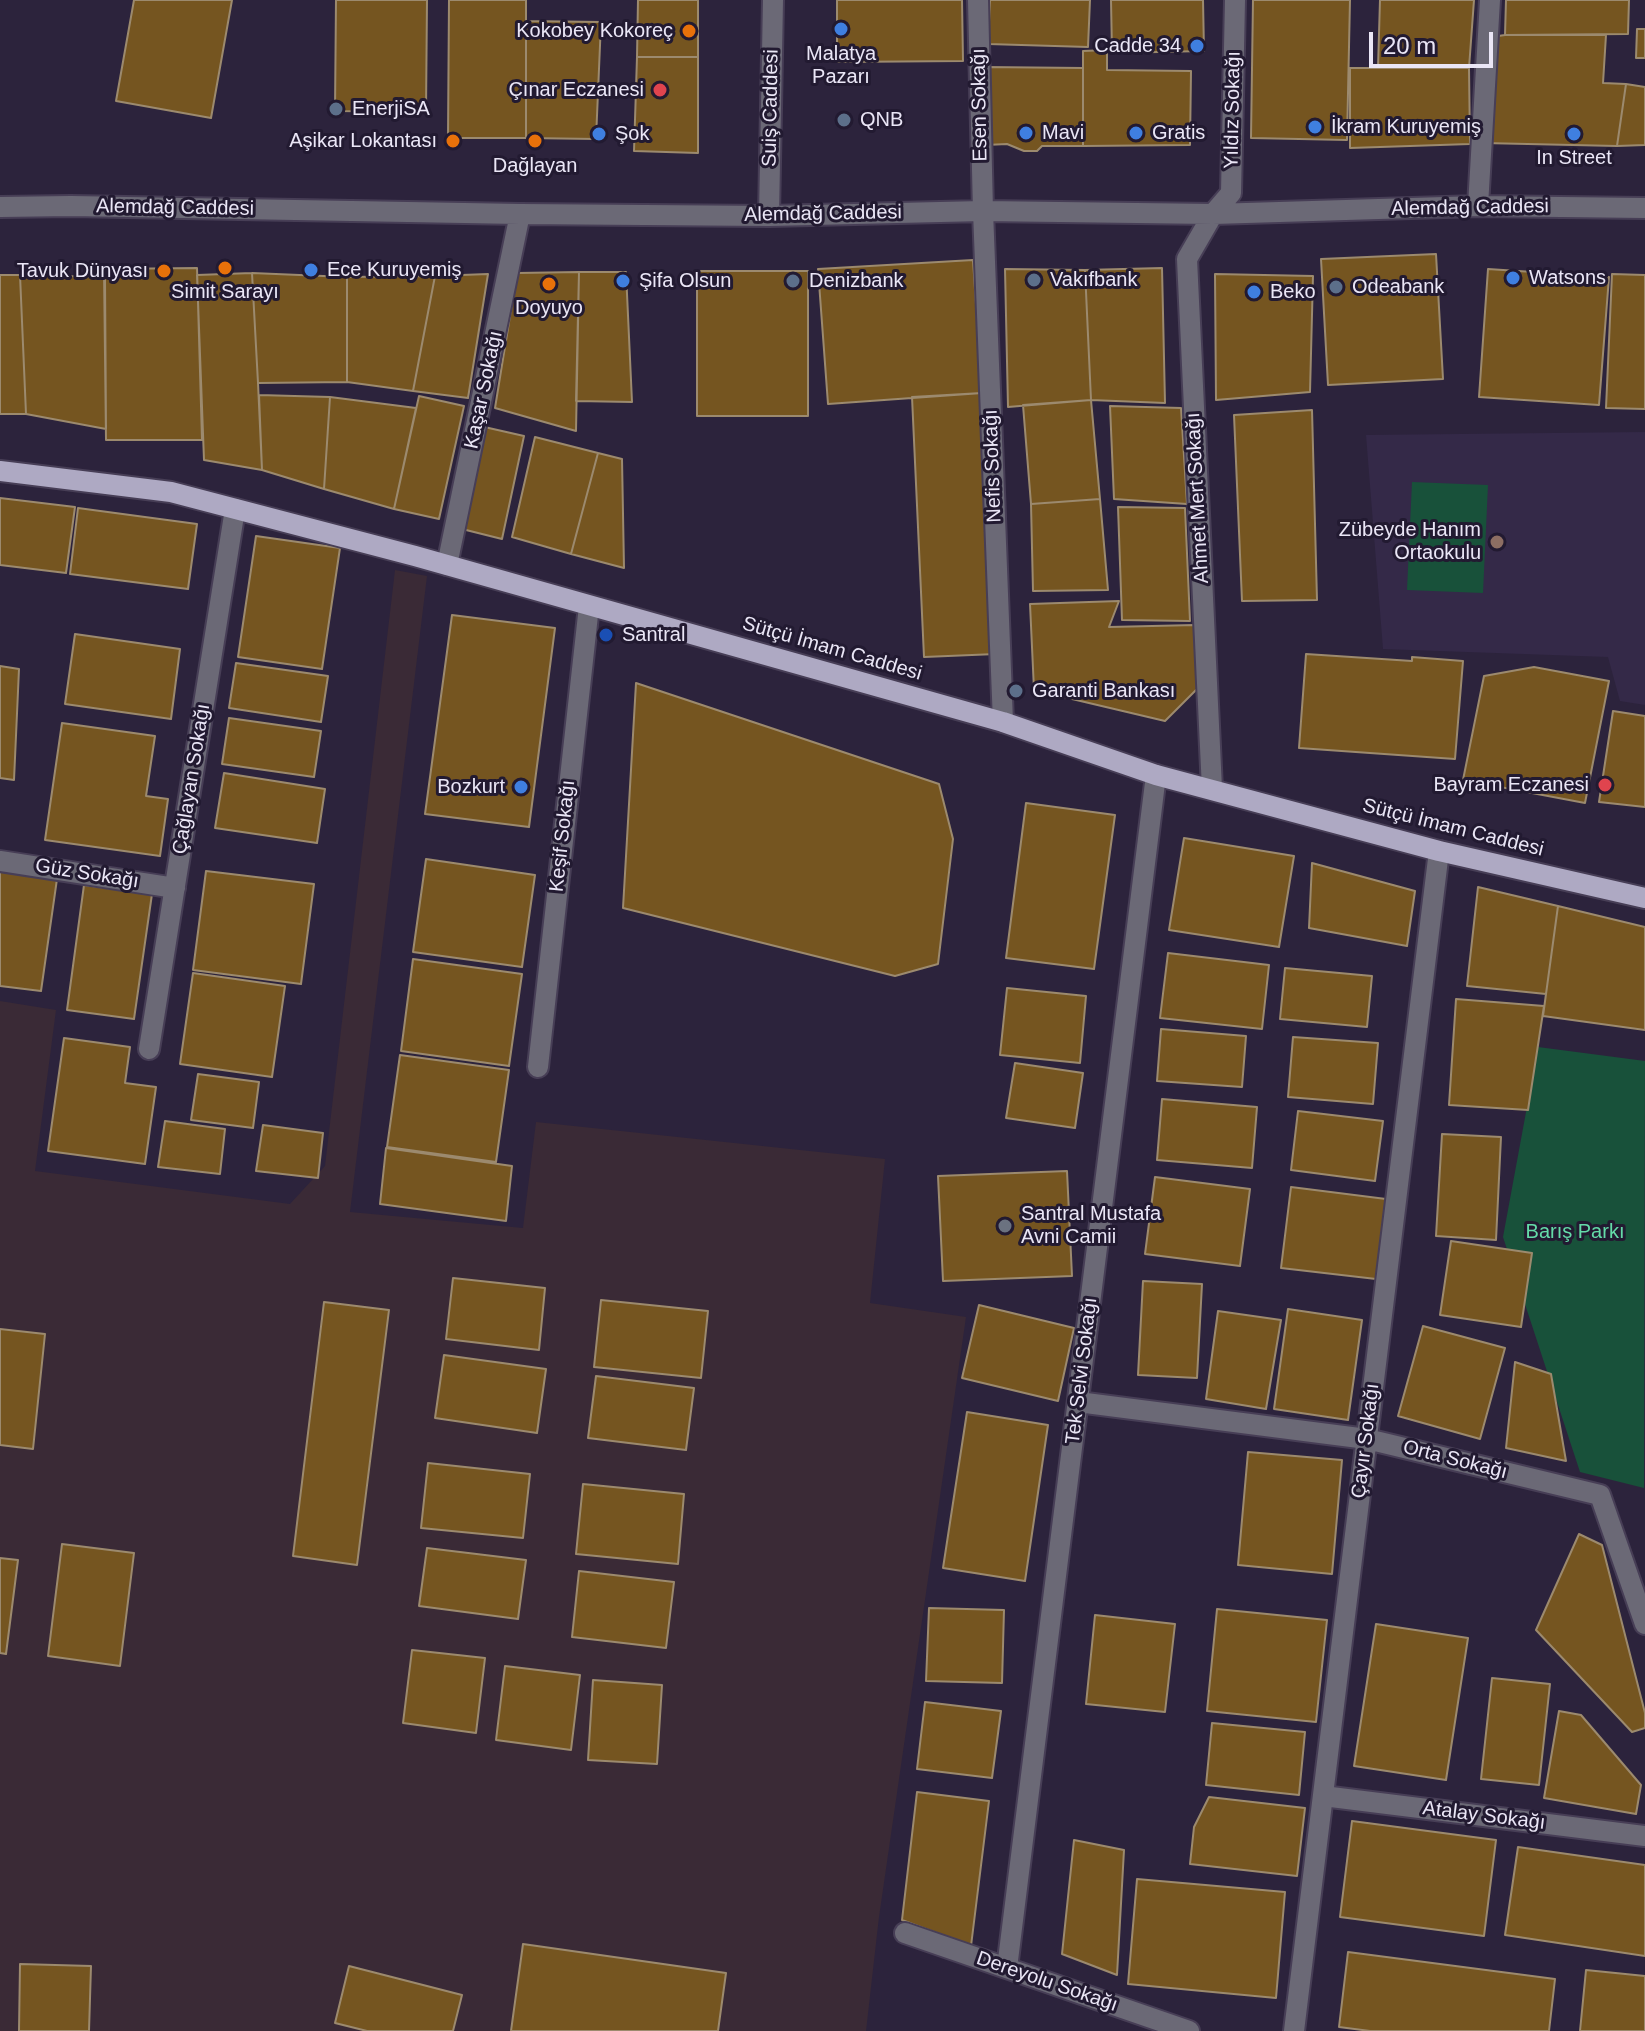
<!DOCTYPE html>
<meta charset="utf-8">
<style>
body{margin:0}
#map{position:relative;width:1645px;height:2031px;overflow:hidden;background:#2c233c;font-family:Helvetica,sans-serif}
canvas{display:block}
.scale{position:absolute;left:1369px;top:32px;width:124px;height:36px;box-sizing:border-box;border:4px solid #eae6f6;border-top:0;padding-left:10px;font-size:24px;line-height:28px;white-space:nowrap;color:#eae6f6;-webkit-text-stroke:6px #221a31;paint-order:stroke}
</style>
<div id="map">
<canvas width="1645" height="2031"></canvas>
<div class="scale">20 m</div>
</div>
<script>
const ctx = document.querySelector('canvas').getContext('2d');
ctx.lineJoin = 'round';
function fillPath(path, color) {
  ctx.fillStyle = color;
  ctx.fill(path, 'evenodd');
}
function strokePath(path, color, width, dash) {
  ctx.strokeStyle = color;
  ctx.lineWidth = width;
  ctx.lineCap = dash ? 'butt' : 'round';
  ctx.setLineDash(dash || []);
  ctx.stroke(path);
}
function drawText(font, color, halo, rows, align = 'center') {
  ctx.font = font + ' Helvetica,sans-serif';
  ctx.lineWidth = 6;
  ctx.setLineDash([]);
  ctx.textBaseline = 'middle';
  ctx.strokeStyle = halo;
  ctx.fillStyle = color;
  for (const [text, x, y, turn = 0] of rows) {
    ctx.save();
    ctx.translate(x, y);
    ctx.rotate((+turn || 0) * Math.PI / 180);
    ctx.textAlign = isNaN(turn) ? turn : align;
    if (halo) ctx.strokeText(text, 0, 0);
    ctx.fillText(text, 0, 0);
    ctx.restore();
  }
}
const built = new Path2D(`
 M1645,432v273l-25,-4 -12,-44 -225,-8 -17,-214z`);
const industrial = new Path2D(`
 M395,570l32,6 -77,636 173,16 13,-106 349,37 -15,144 96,14 -87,600 -13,114h-866v-1030l56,9 -21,161 255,33 35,-38z`);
const green = new Path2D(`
 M1412,482l76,3 -5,108 -76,-3z
 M1538,1047l107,14 -1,427 -64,-16 -77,-235z`);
const building = new Path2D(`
 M134,0h98l-21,118 -95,-17z
 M336,0h91l-1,112 -91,-1z
 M449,0h77v138h-78z
 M638,0h60v57h-61z
 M837,0h125l1,61 -126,1z
 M990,0h100l-2,47 -100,-3z
 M1111,0h92l1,51 -92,2z
 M1253,0h97l-3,140 -96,-2z
 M1380,0h94l-5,68h-91z
 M1506,0h123l-1,34 -123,1z
 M526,21l75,1 -5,117 -70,-1z
 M1637,29h8v29h-9z
 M1505,35h101l-3,48 23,1 -9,62 -134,-3 8,-106z
 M1107,50v20l84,1 -1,74 -107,1v-95z
 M637,57h61v96l-64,-2z
 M984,67l99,1v78h-41l-5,5h-13l-17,-7 -21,1z
 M1350,68h119l1,76 -120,4z
 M1626,84l19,3v58l-28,1z
 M1436,254l7,125 -115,6 -7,-126z
 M973,260l9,133 -154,11 -10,-135z
 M197,268l5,172h-96l-2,-171z
 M1162,268l3,135 -74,-3 -6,-130z
 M1005,269l80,1 6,130 -83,7z
 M1488,269l121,8 -10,128 -120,-8z
 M697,271h111v145h-111z
 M579,272l-3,159 -81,-23 22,-135z
 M579,272h47l6,130 -56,-1z
 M252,273l6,110 4,87 -58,-10 -7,-185z
 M252,273l95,4v105l-89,1z
 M488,274l-20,124 -55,-7 22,-115z
 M1215,274l98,2 -3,116 -94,8z
 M1612,274l33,1v134l-39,-1z
 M0,275h20l6,139h-26z
 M20,275l85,2 1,152 -80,-15z
 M435,276l-22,115 -66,-9v-105z
 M982,393l14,261 -72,3 -12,-260z
 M259,395l71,2 -6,92 -62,-19z
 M419,396l45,10 -25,113 -45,-10z
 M330,397l86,11 -22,101 -70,-20z
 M1091,400l9,99 -69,5 -8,-99z
 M1110,406l71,2 6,96 -73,-5z
 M1312,410l5,190 -75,1 -8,-186z
 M480,426l44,10 -22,103 -44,-11z
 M535,437l63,16 -27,101 -59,-17z
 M598,453l24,6 2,109 -53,-14z
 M0,498l75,9 -9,66 -66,-8z
 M1100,499l8,91 -75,1 -2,-87z
 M1118,507l67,1 5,113 -68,-1z
 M78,508l119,16 -9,65 -118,-15z
 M256,536l84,12 -18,121 -84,-12z
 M1119,601l-10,26 86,-2 2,64 -32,32 -131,-31 -4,-86z
 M452,615l103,13 -26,199 -104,-13z
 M75,634l105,15 -9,70 -106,-15z
 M1306,654l106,7v-4l51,4 -8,98 -156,-11z
 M236,663l92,13 -7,46 -92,-14z
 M0,666l19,3 -5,111 -14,-2z
 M1534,667l75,14 -24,122 -122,-23 21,-104z
 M636,683l303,101 14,55 -15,125 -43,12 -272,-68z
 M1613,711l32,5v91l-46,-5z
 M229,718l92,13 -7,46 -92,-13z
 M62,723l93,13 -9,60 22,3 -8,57 -115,-16z
 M224,773l101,16 -8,54 -102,-15z
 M1026,803l89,12 -21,154 -88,-11z
 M1184,838l110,18 -15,91 -110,-17z
 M426,859l109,16 -13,92 -109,-15z
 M1312,863l103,28 -8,55 -98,-18z
 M0,871l57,8 -16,112 -41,-5z
 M206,871l108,13 -13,100 -108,-14z
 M84,885l68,9 -18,125 -67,-9z
 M1478,887l80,19 -12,88 -79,-8z
 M1558,906l87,21v103l-102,-14z
 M1168,953l101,12 -7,64 -102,-11z
 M413,959l109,15 -13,92 -108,-15z
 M1285,968l87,8 -5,51 -87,-8z
 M193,973l92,13 -13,91 -92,-13z
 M1007,988l79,8 -6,67 -80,-8z
 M1456,999l88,7 -16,104 -79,-5z
 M1161,1029l85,7 -4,51 -85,-6z
 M1293,1037l85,6 -5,61 -85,-7z
 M64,1038l66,9 -5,36 31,4 -11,77 -97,-13z
 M400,1055l109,15 -13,92 -109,-15z
 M1015,1063l68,10 -8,55 -69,-10z
 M198,1074l61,8 -6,46 -62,-8z
 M1162,1099l95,8 -5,61 -95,-8z
 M1298,1111l85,10 -8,60 -84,-11z
 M165,1121l60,8 -5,45 -62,-7z
 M263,1125l60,8 -5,45 -62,-7z
 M1442,1134l59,3 -5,103 -60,-4z
 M386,1148l126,18 -6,55 -126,-17z
 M1067,1171l5,105 -129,5 -5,-105z
 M1155,1177l95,12 -10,77 -95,-12z
 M1291,1187l95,12 -10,80 -95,-11z
 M1451,1241l81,12 -11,74 -81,-12z
 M453,1278l92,10 -6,62 -93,-11z
 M1143,1281l59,3 -5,94 -59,-3z
 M601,1300l107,11 -7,67 -107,-11z
 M324,1302l65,8 -32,255 -64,-9z
 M979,1305l95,23 -16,73 -96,-23z
 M1288,1309l74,11 -14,100 -74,-11z
 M1218,1311l63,9 -15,89 -60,-10z
 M1423,1326l82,22 -25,91 -82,-23z
 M0,1329l45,5 -12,115 -33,-4z
 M444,1355l102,14 -9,64 -102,-15z
 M1515,1362l36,12 15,87 -60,-13z
 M596,1376l98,12 -8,62 -98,-12z
 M967,1412l81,13 -23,156 -82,-13z
 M1248,1452l94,8 -10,114 -94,-9z
 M428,1463l102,11 -7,64 -102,-10z
 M583,1484l101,10 -6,70 -102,-10z
 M1579,1534l23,11 43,168v15l-13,4 -96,-102z
 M62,1544l72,9 -14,113 -72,-10z
 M427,1548l99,12 -8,59 -99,-13z
 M0,1558l18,2 -12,94 -6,-1z
 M579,1571l95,11 -8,66 -94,-11z
 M929,1608l75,2 -2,73 -76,-2z
 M1217,1609l110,11 -11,102 -109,-11z
 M1095,1615l80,9 -10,88 -79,-8z
 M1376,1624l92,14 -22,142 -92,-14z
 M412,1650l73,8 -9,75 -73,-10z
 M505,1666l75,9 -9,75 -75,-10z
 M1492,1678l58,6 -11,101 -58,-6z
 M593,1680l69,5 -5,79 -69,-4z
 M925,1702l76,9 -9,67 -75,-9z
 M1559,1711l22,4 60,70 -5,29 -92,-16z
 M1212,1723l93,9 -6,63 -93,-10z
 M917,1792l72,9 -18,145 -69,-26z
 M1209,1797l96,11 -8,68 -107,-12 4,-37z
 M1352,1821l144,19 -12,96 -144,-19z
 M1074,1840l50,10 -7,125 -55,-21z
 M1518,1847l127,18v91l-140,-21z
 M1137,1879l148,13 -9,106 -148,-14z
 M523,1944l203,29 -8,58h-207z
 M1348,1952l207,27 -6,52h-179l-31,-4z
 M20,1964l71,2 -2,65h-70z
 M349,1966l113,29 -9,36h-86l-32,-8z
 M1586,1970l59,6v55h-65z`);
const minor = new Path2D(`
 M978,0l5,211 20,511
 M1478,206l12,-206
 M0,207l71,-1 449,8 249,2 214,-5 230,3 265,-8 167,2
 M769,216l4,-216
 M447,565l73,-351
 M1212,789l-25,-530 26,-45 18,-21 4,-193
 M0,861l175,27
 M149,1049l86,-540
 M538,1067l51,-461
 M1078,1402l289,37 233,56 45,129
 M1323,1796l322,40
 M905,1933l284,98
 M1007,1968l149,-1193
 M1294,2031l145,-1180`);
const major = new Path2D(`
 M0,471l171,21 244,64 588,166 153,53 283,76 206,47`);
const markers = [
 [841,29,8,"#3f7fe0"],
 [689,31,8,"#e8710a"],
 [1197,46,8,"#3f7fe0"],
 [660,90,8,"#e0444e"],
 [336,109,8,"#5c6f8a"],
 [844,120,8,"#5c6f8a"],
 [1315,127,8,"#3f7fe0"],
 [1026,133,8,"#3f7fe0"],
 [1136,133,8,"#3f7fe0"],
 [599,134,8,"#3f7fe0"],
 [1574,134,8,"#3f7fe0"],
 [453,141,8,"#e8710a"],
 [535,141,8,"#e8710a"],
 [225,268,8,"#e8710a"],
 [311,270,8,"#3f7fe0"],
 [164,271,8,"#e8710a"],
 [1513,278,8,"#3f7fe0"],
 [1034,280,8,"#5c6f8a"],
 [623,281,8,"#3f7fe0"],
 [793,281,8,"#5c6f8a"],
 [549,284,8,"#e8710a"],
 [1336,287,8,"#5c6f8a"],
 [1254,292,8,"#3f7fe0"],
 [1497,542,8,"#8d6e63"],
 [606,635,8,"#1a4fb4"],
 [1016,691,8,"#5c6f8a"],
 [1605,785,8,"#e0444e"],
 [521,787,8,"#3f7fe0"],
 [1005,1226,8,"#6b7280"]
];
const poiNames = [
 ["Kokobey Kokoreç",673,31,"right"],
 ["Cadde 34",1181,46,"right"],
 ["Malatya",841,54,"center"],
 ["Pazarı",841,77,"center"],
 ["Çınar Eczanesi",644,90,"right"],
 ["EnerjiSA",352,109],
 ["QNB",860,120],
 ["İkram Kuruyemiş",1331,127],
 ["Mavi",1042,133],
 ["Gratis",1152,133],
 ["Şok",615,134],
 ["Aşikar Lokantası",437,141,"right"],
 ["In Street",1574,158,"center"],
 ["Dağlayan",535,166,"center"],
 ["Ece Kuruyemiş",327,270],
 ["Tavuk Dünyası",148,271,"right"],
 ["Watsons",1529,278],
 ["Vakıfbank",1050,280],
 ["Şifa Olsun",639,281],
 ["Denizbank",809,281],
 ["Odeabank",1352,287],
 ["Simit Sarayı",225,292,"center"],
 ["Beko",1270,292],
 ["Doyuyo",549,308,"center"],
 ["Zübeyde Hanım",1481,530,"right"],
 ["Ortaokulu",1481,553,"right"],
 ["Santral",622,635],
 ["Garanti Bankası",1032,691],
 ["Bayram Eczanesi",1589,785,"right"],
 ["Bozkurt",505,787,"right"],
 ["Santral Mustafa",1021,1214],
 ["Avni Camii",1021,1237]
];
const streetNames = [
 ["Esen Sokağı",980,105,-91],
 ["Suiş Caddesi",771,108,-89],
 ["Yıldız Sokağı",1233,110,-89],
 ["Alemdağ Caddesi",175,208,1],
 ["Alemdağ Caddesi",1470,208,-1],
 ["Alemdağ Caddesi",823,214,-1],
 ["Kaşar Sokağı",484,390,-78],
 ["Nefis Sokağı",993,466,-92],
 ["Ahmet Mert Sokağı",1198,498,-93],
 ["Sütçü İmam Caddesi",832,649,16],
 ["Çağlayan Sokağı",192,779,-81],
 ["Sütçü İmam Caddesi",1453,828,14],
 ["Keşif Sokağı",563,836,-84],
 ["Güz Sokağı",87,874,9],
 ["Tek Selvi Sokağı",1082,1371,-83],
 ["Çayır Sokağı",1366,1441,-83],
 ["Orta Sokağı",1455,1460,14],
 ["Atalay Sokağı",1484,1816,7],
 ["Dereyolu Sokağı",1047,1982,19]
];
const parkNames = [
 ["Barış Parkı",1575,1232]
];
fillPath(built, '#342948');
fillPath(industrial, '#3a2a36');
fillPath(green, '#18513a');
fillPath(building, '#755520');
strokePath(building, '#9c8a6e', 2);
strokePath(minor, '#473e56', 24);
strokePath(major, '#473e56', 24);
strokePath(minor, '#6b6976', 20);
strokePath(major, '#aea9c3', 20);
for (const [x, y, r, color] of markers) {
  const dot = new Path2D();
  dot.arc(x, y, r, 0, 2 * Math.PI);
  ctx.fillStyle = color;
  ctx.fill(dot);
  strokePath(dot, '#221a31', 3);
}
drawText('20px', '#eae6f6', '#221a31', poiNames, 'left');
drawText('20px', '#eae6f6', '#221a31', streetNames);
drawText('20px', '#64dba8', '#221a31', parkNames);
</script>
